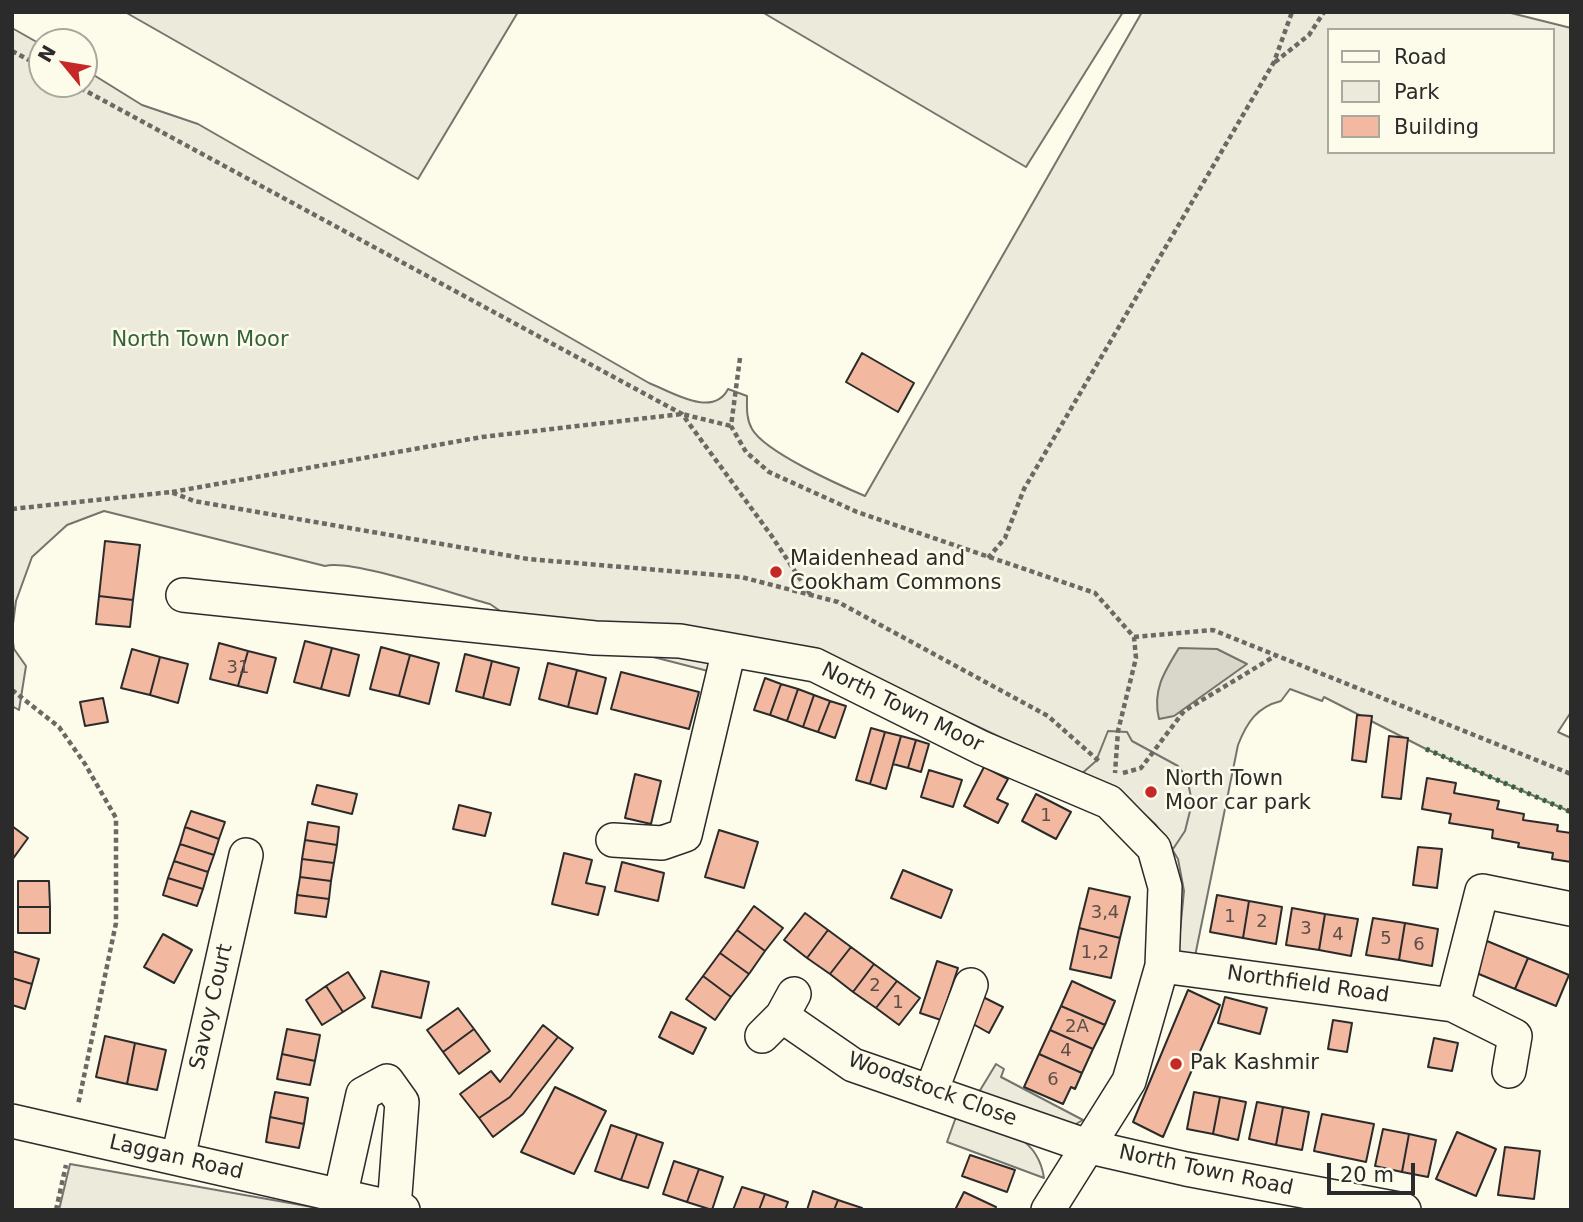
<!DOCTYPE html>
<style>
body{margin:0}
#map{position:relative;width:1583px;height:1222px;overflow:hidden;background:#fdfbea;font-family:"DejaVu Sans",sans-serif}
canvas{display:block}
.frame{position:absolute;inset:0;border:14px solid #2b2b2b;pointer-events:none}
.legend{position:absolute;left:1327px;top:28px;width:228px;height:126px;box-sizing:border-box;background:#fdfbea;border:2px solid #a9a89e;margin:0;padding:9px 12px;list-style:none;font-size:21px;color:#2b2b2b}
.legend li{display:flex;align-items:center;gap:14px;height:35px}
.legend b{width:35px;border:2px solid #a9a89e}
.north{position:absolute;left:28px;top:28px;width:70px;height:70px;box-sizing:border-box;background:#fdfbea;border:2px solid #a9a89e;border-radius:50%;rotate:300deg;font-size:19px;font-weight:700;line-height:28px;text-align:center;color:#2b2b2b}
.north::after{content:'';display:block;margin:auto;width:24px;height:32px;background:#c62828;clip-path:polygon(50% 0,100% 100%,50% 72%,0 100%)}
.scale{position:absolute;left:1327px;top:1163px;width:88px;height:32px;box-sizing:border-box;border:4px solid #2b2b2b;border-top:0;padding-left:9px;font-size:21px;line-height:24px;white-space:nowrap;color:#2b2b2b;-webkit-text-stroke:5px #fdfbea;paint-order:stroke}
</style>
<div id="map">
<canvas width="1583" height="1222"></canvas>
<div class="frame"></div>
<ul class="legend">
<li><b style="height:9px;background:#fdfbea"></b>Road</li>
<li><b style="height:19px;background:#ecebdb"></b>Park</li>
<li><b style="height:19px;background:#f2b8a0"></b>Building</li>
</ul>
<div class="north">N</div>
<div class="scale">20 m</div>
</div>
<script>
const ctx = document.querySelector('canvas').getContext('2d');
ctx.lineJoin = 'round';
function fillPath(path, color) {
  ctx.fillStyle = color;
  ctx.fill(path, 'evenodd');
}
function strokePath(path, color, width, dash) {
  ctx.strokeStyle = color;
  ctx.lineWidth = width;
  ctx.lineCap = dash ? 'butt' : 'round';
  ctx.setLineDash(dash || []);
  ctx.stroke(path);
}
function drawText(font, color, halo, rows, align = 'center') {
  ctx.font = font + ' "DejaVu Sans",sans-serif';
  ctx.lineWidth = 5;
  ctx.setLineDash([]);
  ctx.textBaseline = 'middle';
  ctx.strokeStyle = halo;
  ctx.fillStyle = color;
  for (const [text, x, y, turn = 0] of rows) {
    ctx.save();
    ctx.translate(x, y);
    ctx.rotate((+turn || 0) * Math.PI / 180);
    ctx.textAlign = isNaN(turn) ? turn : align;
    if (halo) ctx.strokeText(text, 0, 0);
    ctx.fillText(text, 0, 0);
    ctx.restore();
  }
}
const green = new Path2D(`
 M125,12h393l-100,167z
 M762,12h361l-97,155z
 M1142,12h365l64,16v684l-13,20 13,6v74l-145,-63 -102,-52 -2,4 -32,-12 -9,12c-24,6 -34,21 -43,44l-45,221 -15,-14 6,-61 -6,-32 -14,-23 -22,-24 -106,-58 -215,-101 -113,18 -82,-21 -123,-37 -13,-9c-31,-8 -140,-46 -165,-38l-221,-55 -37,14 -35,32 -16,44 -4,30v-603l30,17v39h42v-15l58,36 56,19 451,259c21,8 64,36 79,6l19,7c0,11 -1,23 5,33 13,23 87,56 113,67zM1329,30h224v122h-224z
 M12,636l2,13 12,17 -7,44 -7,-4z
 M996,1064l8,5 -3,8 82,43 -9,5 -95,-33z
 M956,1117c40,12 81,14 88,61l-97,-36z
 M70,1164l259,46h-270z`);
const parking = new Path2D(`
 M1108,731l19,1 5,9 46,25 9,12 4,19 -1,14 -5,20 -12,18 -17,-24 -14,-13 -63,-36 17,-15z`);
const water = new Path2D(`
 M1179,648l38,1 30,15 -73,52 -15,3c-7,-28 5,-47 20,-71z`);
const building = new Path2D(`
 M862,353l52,30 -16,29 -52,-30z
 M105,541l35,4 -7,55 -34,-4z
 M99,596l34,4 -3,27 -34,-3z
 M305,641l27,7 -11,41 -27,-7z
 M219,643l29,8 -10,35 -28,-7z
 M381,647l29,8 -11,41 -29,-7z
 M332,648l27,7 -10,41 -28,-7z
 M132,649l28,8 -10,38 -29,-7z
 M248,651l28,7 -9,35 -29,-7z
 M465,654l27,7 -9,37 -27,-7z
 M410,655l29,8 -10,41 -30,-8z
 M160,657l28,7 -10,39 -28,-8z
 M492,661l27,7 -9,37 -27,-7z
 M548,663l29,7 -9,37 -29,-8z
 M577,670l29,8 -9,36 -29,-7z
 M621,672l78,20 -10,37 -78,-20z
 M765,678l16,6 -11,31 -16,-5z
 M781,684l17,5 -11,32 -17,-6z
 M798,689l16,6 -11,32 -16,-6z
 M814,695l16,6 -12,31 -15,-5z
 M103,698l5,24 -23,4 -5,-24z
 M830,701l16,5 -11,32 -17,-6z
 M1357,715l15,1 -6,46 -14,-2z
 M871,728l14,4 -15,52 -14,-4z
 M885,732l16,4 -15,53 -16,-5z
 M901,736l15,4 -8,28 -15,-4z
 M1389,736l19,2 -7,61 -19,-2z
 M916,740l13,4 -8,28 -13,-4z
 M984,767l24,12 -11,20 11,5 -10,19 -34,-17z
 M929,770l33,10 -9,27 -32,-10z
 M635,774l26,7 -10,43 -26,-6z
 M1427,778l29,5 -2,10 45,8 -2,8 27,5 -1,6 35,5 -1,6 14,2v29l-19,-3 1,-6 -35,-6 1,-4 -27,-5 1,-8 -44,-7 2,-9 -29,-5z
 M317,785l40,9 -5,20 -40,-10z
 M1036,794l35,18 -15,27 -34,-18z
 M459,805l32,8 -6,23 -32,-7z
 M191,811l34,11 -6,17 -34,-12z
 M308,822l31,5 -2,18 -32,-5z
 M12,826l16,12 -16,22z
 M185,827l34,12 -5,16 -34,-11z
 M719,830l39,12 -14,46 -39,-11z
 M305,840l32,5 -3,18 -32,-4z
 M180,844l34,11 -6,17 -34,-11z
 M1418,847l24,2 -5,39 -24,-3z
 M564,853l28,7 -6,23 19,4 -7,28 -46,-11z
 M302,859l32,4 -3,18 -31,-4z
 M174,861l34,11 -5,17 -35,-11z
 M622,862l42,11 -6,28 -43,-10z
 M903,870l49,20 -11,28 -50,-20z
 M300,877l31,4 -2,18 -32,-4z
 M168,878l35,11 -6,17 -34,-11z
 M18,881h31l1,26h-32z
 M1089,888l41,9 -10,41 -41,-10z
 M297,895l32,4 -3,18 -31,-4z
 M1217,895l32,6 -6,37 -33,-6z
 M1249,901l33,6 -6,37 -33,-6z
 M754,906l29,22 -18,23 -28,-21z
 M18,907h32v26h-32z
 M1292,908l33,6 -6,36 -33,-5z
 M805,913l23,17 -21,28 -23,-18z
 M1325,914l33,5 -7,37 -32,-6z
 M1373,918l32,5 -6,37 -33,-5z
 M1405,923l33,6 -6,37 -33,-6z
 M1079,928l41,10 -9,40 -41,-9z
 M737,930l28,21 -16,23 -29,-21z
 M828,930l23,17 -21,27 -23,-16z
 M163,934l29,16 -18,33 -30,-16z
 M1487,941l41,17 -13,31 -41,-17z
 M851,947l23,17 -21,28 -23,-18z
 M12,951l27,8 -7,25 -20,-6z
 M720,953l29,21 -18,23 -28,-21z
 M1528,958l41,17 -13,31 -41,-17z
 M937,961l21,7 -17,52 -21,-7z
 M874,964l23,17 -21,27 -23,-16z
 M381,971l48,11 -8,36 -49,-11z
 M348,972l17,26 -22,14 -17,-26z
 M703,976l28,21 -16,23 -29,-21z
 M12,978l20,6 -7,25 -13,-4z
 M897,981l23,17 -21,27 -23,-17z
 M1072,981l43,20 -10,24 -44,-19z
 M326,986l17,26 -21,13 -16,-25z
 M1188,990l32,15 -57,132 -30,-15z
 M979,995l24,12 -14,26 -23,-13z
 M1225,997l42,11 -7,26 -42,-11z
 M1061,1006l44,19 -12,24 -43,-19z
 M458,1008l16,21 -31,23 -16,-22z
 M671,1012l35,16 -13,26 -34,-17z
 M1333,1020l19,3 -5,29 -19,-3z
 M543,1025l15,12 -48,60 -31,21 -19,-24 31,-23 9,11z
 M287,1029l33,6 -5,26 -33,-7z
 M474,1029l16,22 -31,23 -16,-22z
 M1050,1030l43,19 -11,24 -43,-19z
 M105,1036l30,7 -8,41 -31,-7z
 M558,1037l15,11 -50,66 -30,23 -14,-19 31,-21z
 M1434,1038l24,5 -6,28 -24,-4z
 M135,1043l31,7 -9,40 -30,-6z
 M282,1054l33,7 -5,24 -33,-6z
 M1039,1054l43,19 -7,16 -4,-2 -8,17 -39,-17z
 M555,1087l51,24 -32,63 -53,-22z
 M275,1092l33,6 -4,26 -34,-7z
 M1194,1092l26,5 -7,37 -26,-5z
 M1220,1097l26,5 -8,38 -25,-6z
 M1257,1102l26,5 -7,38 -27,-6z
 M1283,1107l26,5 -7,38 -26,-5z
 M1322,1114l52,10 -8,38 -52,-11z
 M270,1117l34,7 -5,24 -33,-6z
 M611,1125l26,9 -16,46 -26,-9z
 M1383,1129l26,5 -7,38 -27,-6z
 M1457,1132l39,17 -20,47 -40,-17z
 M637,1134l26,9 -15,45 -27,-8z
 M1409,1134l27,6 -8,37 -26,-5z
 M1505,1147l35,4 -6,48 -36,-4z
 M970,1155l45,15 -8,22 -45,-16z
 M674,1161l25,8 -12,33 -24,-8z
 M699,1169l24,8 -11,33 -25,-8z
 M742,1187l23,7 -6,16h-26z
 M813,1191l25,9 -4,10h-27z
 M964,1192l32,15 -1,3h-40z
 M765,1194l23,8 -3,8h-26z
 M838,1200l24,8v2h-28z`);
const path = new Path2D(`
 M12,51l30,16
 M1275,62l34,-27 15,-23
 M73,84l609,330 89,121 39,59
 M740,358l-9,68 15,26 23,20 88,40 238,81 39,44 2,21 -18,73 -3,42
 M172,492l310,-55 200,-23 49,12
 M12,509l159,-17 23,9 334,58 213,18 97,25 210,114 53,47
 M988,558l17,-20 19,-49 250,-427 18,-50
 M1134,637l79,-7 358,144
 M12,690l47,37 26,37 31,54v105l-38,182
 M1123,773l18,-5 43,-57 91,-55
 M56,1210l10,-45`);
const minor = new Path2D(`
 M183,595l412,43 85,3 135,24 167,83 127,54 45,46 11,39 -3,79 -33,115 -81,129
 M613,840l49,3 23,-8 44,-185
 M1162,966l291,39 62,31 -6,35
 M1453,1005l29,-114 89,18
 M782,1016l71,49 237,82 96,22 218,41
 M762,1036l20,-20 12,-22
 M931,1092l40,-107
 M12,1121l391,89
 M178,1158l68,-303
 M340,1197l23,-103 24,-13 15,21 -8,106`);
const hedge = new Path2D(`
 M1426,749l145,63`);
const markers = [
 [776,572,7,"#c62828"],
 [1151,792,7,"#c62828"],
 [1176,1064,7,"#c62828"]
];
const numberNames = [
 ["31",238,668],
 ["1",1046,816],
 ["3,4",1105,913],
 ["1",1230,917],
 ["2",1262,922],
 ["3",1306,929],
 ["4",1338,935],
 ["5",1386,939],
 ["6",1419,945],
 ["1,2",1095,953],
 ["2",875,986],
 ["1",898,1003],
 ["2A",1077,1027],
 ["4",1066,1051],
 ["6",1053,1080]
];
const parkNames = [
 ["North Town Moor",200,341]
];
const poiNames = [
 ["Maidenhead and",790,560],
 ["Cookham Commons",790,584],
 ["North Town",1165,780],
 ["Moor car park",1165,804],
 ["Pak Kashmir",1190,1064]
];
const streetNames = [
 ["North Town Moor",902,708,26],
 ["Northfield Road",1308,985,8],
 ["Savoy Court",212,1007,-77],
 ["Woodstock Close",932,1090,20],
 ["Laggan Road",176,1158,13],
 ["North Town Road",1206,1171,12]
];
fillPath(green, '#ecebdb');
strokePath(green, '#74746e', 2);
fillPath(parking, '#eceadb');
strokePath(parking, '#74746e', 2);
fillPath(water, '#d8d7c9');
strokePath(water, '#74746e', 2);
fillPath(building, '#f2b8a0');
strokePath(building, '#2b2b2b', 2);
strokePath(minor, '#2b2b2b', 36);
strokePath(path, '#6a6964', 4.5, [5, 3.5]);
strokePath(minor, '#fdfbea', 33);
strokePath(hedge, '#34623c', 5, [3.5, 5]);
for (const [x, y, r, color] of markers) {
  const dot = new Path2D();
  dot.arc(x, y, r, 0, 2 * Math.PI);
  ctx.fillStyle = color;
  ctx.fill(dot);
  strokePath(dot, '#fdfbea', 2.5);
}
drawText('18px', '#5d4e48', null, numberNames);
drawText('21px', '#34623c', '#fdfbea', parkNames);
drawText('21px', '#2b2b2b', '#fdfbea', poiNames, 'left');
drawText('21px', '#2b2b2b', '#fdfbea', streetNames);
</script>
